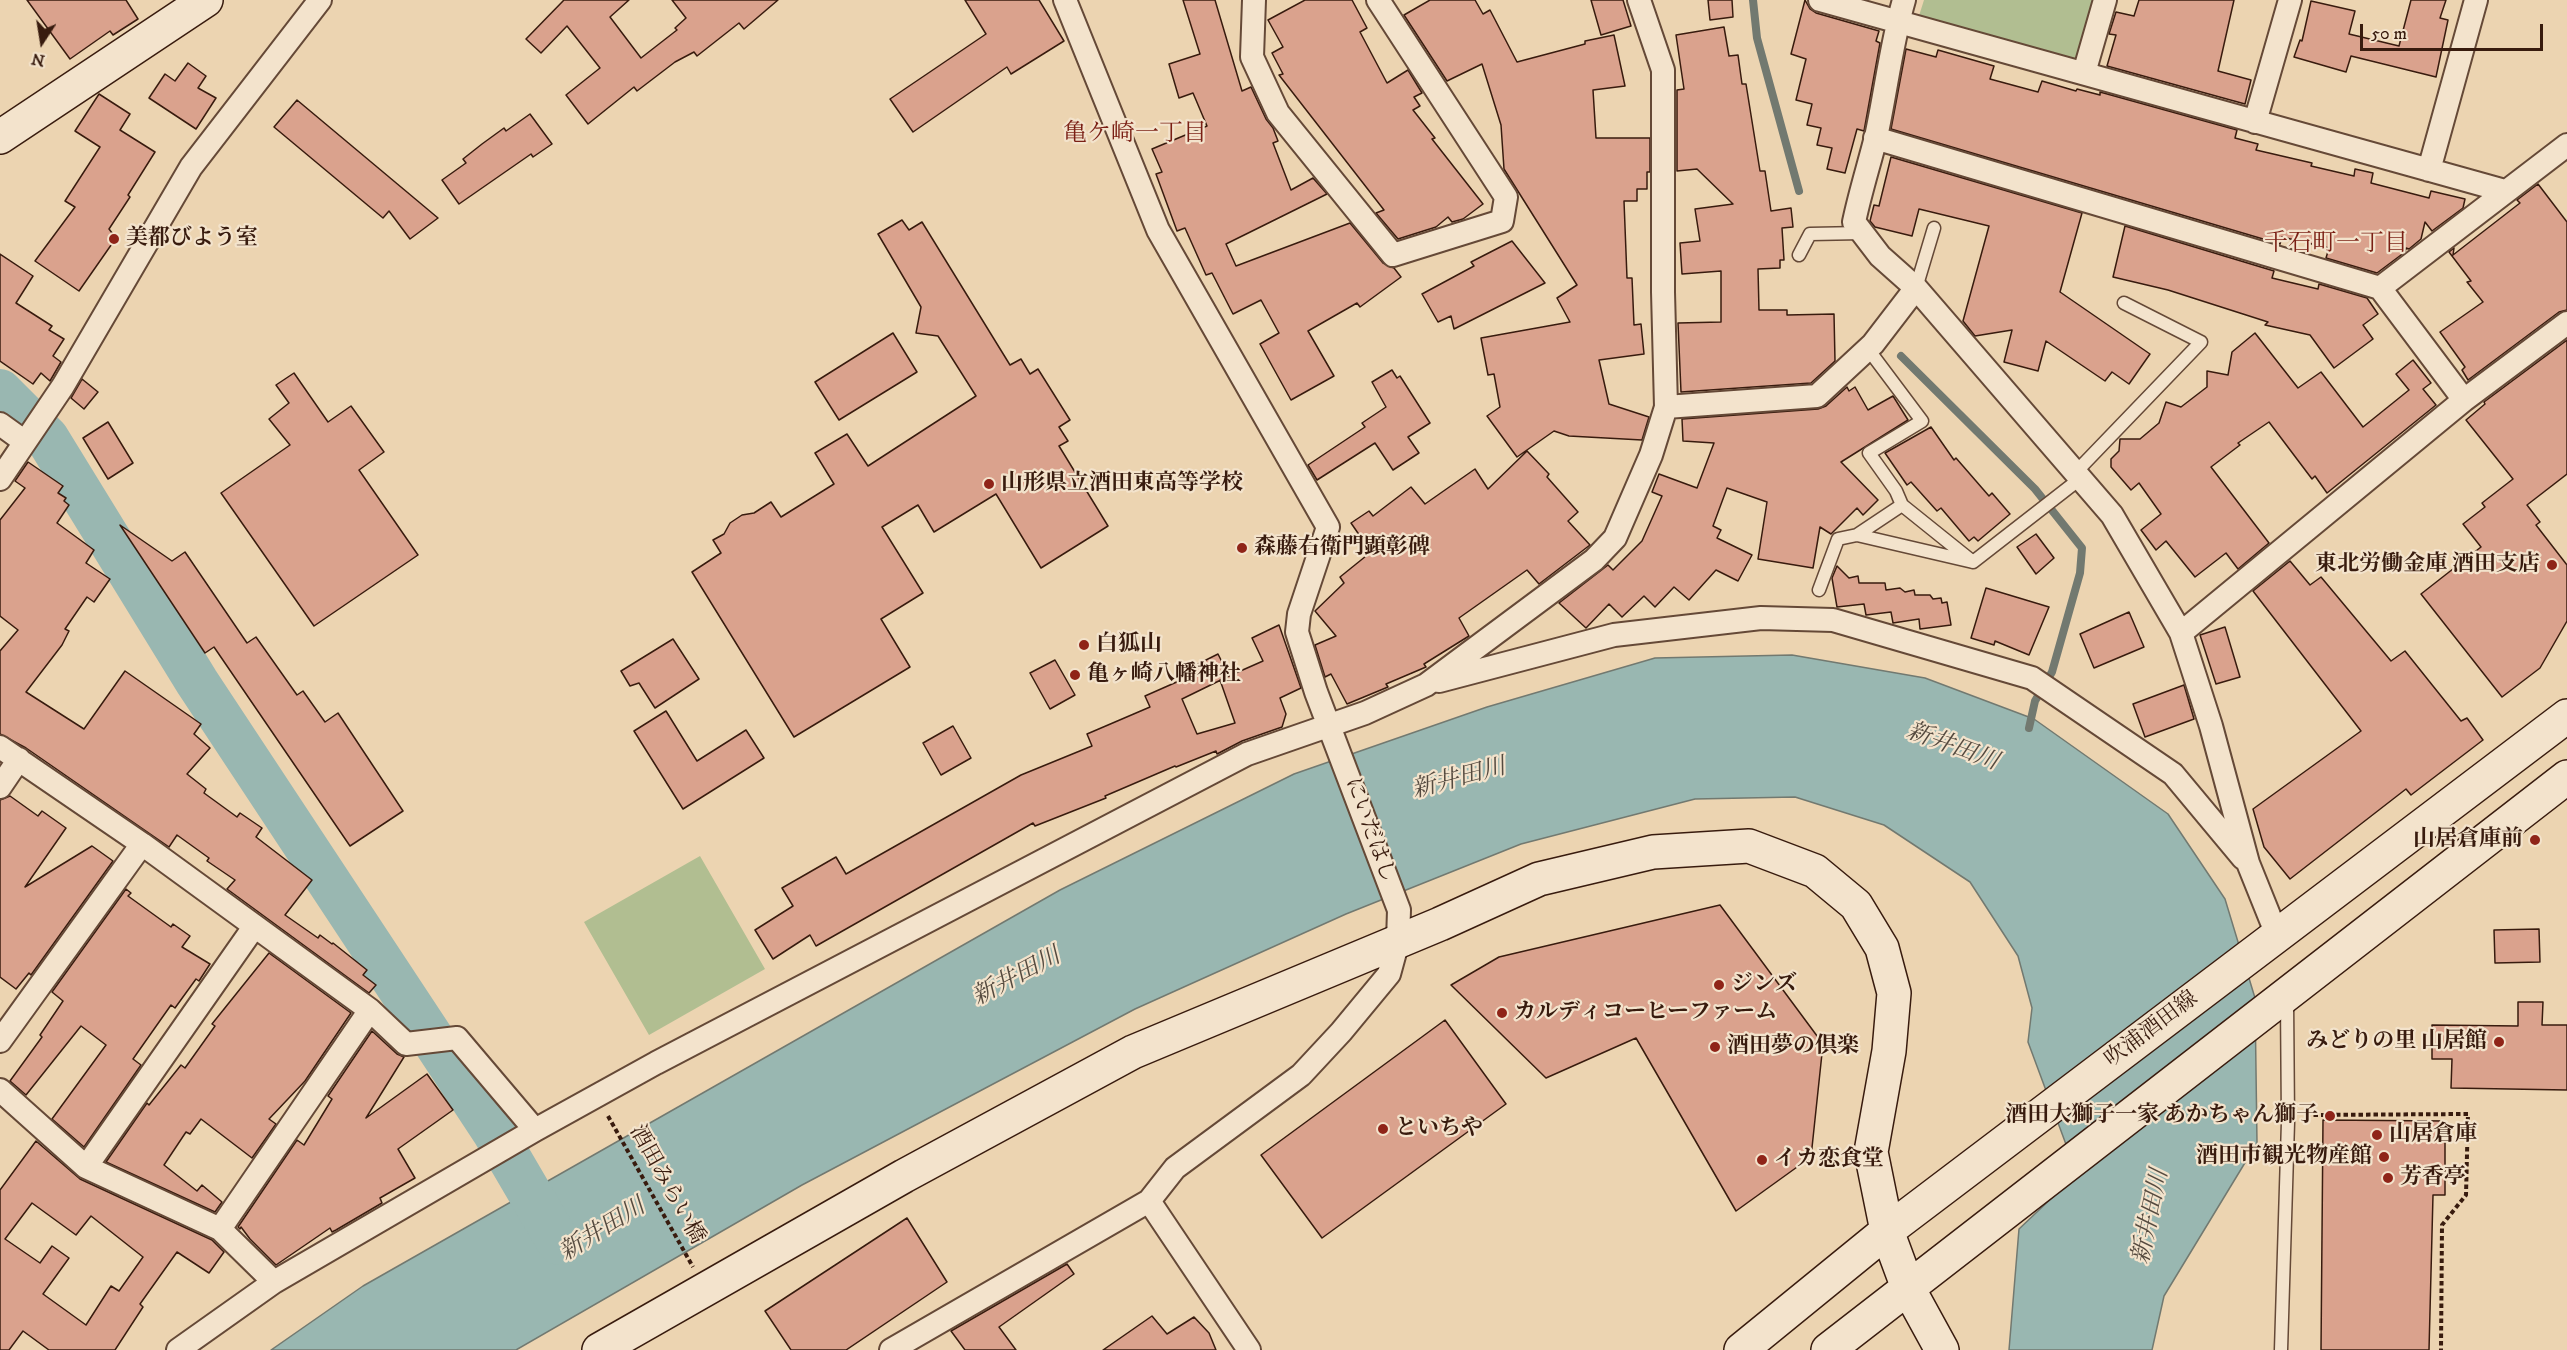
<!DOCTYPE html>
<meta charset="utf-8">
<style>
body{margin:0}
#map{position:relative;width:2567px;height:1350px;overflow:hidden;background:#ecd4b1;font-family:"IM FELL DW Pica",serif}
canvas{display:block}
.north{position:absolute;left:12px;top:12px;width:60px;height:60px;-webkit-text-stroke:4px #f3e3cc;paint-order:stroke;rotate:192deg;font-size:16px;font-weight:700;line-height:24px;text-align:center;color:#381b0e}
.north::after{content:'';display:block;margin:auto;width:21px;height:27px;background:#381b0e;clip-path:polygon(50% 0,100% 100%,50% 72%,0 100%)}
.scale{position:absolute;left:2360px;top:24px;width:183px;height:27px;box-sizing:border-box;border:3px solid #381b0e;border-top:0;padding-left:8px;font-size:18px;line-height:21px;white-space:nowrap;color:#381b0e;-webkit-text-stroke:4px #f3e3cc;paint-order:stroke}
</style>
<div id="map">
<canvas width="2567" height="1350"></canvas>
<div class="north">N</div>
<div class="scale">50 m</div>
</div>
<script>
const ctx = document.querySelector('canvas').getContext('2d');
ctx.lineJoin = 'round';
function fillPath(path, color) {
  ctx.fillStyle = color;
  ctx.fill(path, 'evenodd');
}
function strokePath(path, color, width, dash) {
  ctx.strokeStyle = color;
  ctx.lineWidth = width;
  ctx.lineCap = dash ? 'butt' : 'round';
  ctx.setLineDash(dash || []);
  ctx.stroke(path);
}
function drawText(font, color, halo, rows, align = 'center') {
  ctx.font = font + ' "IM FELL DW Pica","Noto Serif JP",serif';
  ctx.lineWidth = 4.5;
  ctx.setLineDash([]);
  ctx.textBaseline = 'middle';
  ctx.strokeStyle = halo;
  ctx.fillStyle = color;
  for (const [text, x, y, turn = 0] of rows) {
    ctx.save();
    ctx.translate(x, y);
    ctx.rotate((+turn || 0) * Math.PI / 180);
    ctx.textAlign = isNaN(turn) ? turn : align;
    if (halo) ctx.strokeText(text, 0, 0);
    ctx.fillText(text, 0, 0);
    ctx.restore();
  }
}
const green = new Path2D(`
 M1924,0h170l-16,61 -160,-42z
 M700,856l65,113 -116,66 -65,-113z`);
const water = new Path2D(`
 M1792,655l133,23 109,41 134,95 57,85 30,99 2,145 -93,153 -12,54h-143l10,-121 58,-55 -49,-132 4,-34 -14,-52 -48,-74 -86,-57 -89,-28 -100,2 -174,45 -175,70 -211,95 -333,176 -286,165h-245l92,-64 697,-396 234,-116 193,-67 168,-49z`);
const stream = new Path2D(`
 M1753,0l4,38 42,153
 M1901,356l134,133 47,59 -2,25 -28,99 -17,29 -6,27`);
const river = new Path2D(`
 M0,391l47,47 150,244 297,450 65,111`);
const building = new Path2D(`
 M27,0h99l12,19 -25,16 -3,-4 -40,28z
 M564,0h65l-19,17 31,41 36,-28 -2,-2 11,-10 -14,-18h106l-34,29 -5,-6 -42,33 -3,-4 -19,10 -38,29 -3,-4 -46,37 -22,-29 34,-27 -33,-42 -26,27 -15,-14z
 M965,0h74l25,41 -53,33 -4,-7 -94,65 -23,-33 96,-65z
 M1183,0h32l27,91 9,-4 15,32 7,9 5,13 -5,2 18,47 22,-12 14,16 -101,50 10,22 114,-43 33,40 11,5 7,9 -41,30 -3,-4 -49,28 26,45 -43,24 -31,-56 19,-11 -18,-33 -28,14 -21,-41 -6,2 -21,-47 -8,3 -21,-57 6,-2 -10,-23 55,-23 -14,-33 -14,5 -10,-34 31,-10z
 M1305,0h47l15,28 -7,4 27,51 21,-13 14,23 -8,4 6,9 -7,4 22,28 -3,1 51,65 -20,15 -11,3 -4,-5 -12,10 -38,12 -22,-26 8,-3 -105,-135 4,-1 -11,-21 11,-6 -15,-27z
 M1430,0h45l8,14 7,-4 27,52 68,-18v-3l29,-6 11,51 -32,4 3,48h54v34h-3v17h-10v12h-13l3,77h5l2,47 7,-1 3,30 -45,6 10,44 40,13 -7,23 -73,-4 -15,-5 -37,26 -30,-41 13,-9 -6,-33 -6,1 -7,-37 89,-16 -13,-24 20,-13 -73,-116 -3,-44 -19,-61 -35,17 -43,-66z
 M1591,0h32l8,26 -30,9z
 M1708,0h24l1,17 -23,3z
 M1805,0l5,9 6,4 63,18 -3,10 4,2 -16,88 -7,-2 -12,44 -18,-4 5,-21 -15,-3 4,-17 -14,-3 5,-21 -16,-4 10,-41 -15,-5z
 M2139,0h95l-16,71 33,9 -6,24 -138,-38 9,-31 -7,-1 7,-22 18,4z
 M2411,0h35l-6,18 8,2 -12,57 -85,-21 -5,16 -52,-15 6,-17 2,1 9,-40 44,10 -6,23 50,12z
 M1724,27l5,29 9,-1 4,29h4l14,87h5l6,40 20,-3 2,19 -11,1 2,32h-4v8l-22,1 1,41h28v5l47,-1 1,47 -24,22 -130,9 -3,-69 43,-1v-51l-39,3 -2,-31 20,-2 -5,-32 38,-5 -36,-35 -20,2v-81l7,-1 -8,-54z
 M1906,49l30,8 2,-7 56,16 -4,13 48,13 4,-11 34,10 1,-2 23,6v-3l137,38 -2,8 23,6 -2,6 56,13 -1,3 43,10 1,-7 18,4 -2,10 58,15 2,-7 34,8 -2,9 -31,23 -7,-9 -4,17 -12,10 -3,-1 -1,4 -28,21 -51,-15 3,-10 -47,-11 -2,7 -389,-115z
 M188,63l18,13 -8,12 18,10 -20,31 -47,-31 16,-24 10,7z
 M99,94l31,20 -10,16 35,22 -27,43 2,2 -21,32 7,9 -37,53 -44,-30 40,-54 -10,-6 35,-54 -25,-16z
 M297,100l141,118 -28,21 -21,-28 -6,7 -109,-91z
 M530,114l22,30 -19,13 -2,-3 -72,50 -17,-24 24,-17 -3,-4 19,-15 22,-16 2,3z
 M1891,157l191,56 -22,79 90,62 -21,30 -17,-12 -7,9 -59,-40 -8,30 -34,-9 8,-32 -37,6 -12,-15 26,-95 -70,-17 -7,27 -37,-9 -5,-6 4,-16 5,1z
 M2538,184l29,38v88l-8,2 -91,68 -6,-10 3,-3 -25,-35 43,-30 -16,-20 4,-1 -22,-29 5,-4 -1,7 67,-52 -3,-3z
 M902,220l7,10 13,-8 88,143 11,-6 9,15 8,-5 32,51 -11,7 9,14 -9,5 49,80 -67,42 -45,-74 -62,38 -16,-27 -36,22 41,66 -42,26 29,48 -116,70 -102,-165 29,-19 -8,-13 11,-6 6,-11 12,-8 12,-2 17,-11 10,15 53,-33 -19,-31 32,-19 21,32 108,-70 -38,-60 -22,-3 5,-26 -43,-73z
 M2125,226l149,45 -2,7 46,11 1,-5 48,14 11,16 -15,11 10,14 -39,29 -24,-33 -45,-10 3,-3 -100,-32 -55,-13z
 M1512,241l33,42 -91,46 -3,-13 -13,6 -16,-28 52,-28 -3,-4z
 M0,254l33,22 -17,27 36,23 -3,4 15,9 -11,17 8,6 -11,19 -9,-8 -8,11 -33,-23z
 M893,333l24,39 -78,48 -24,-38z
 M2255,333l43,55 23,-16 42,55 46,-37 -13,-16 17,-14 18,23 -8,6 13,16 -109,88 -12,-17 -3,3 -43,-57 -31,21 2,2 -29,22 58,76 -31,26 -12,-16 -31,24 -29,-36 -10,9 -15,-20 20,-16 -22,-31 -8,7 -20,-23v-8l8,-8 1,-12h20l19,-16 7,-21 15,5 26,-20v-16l21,4 4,-23z
 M2567,340v134l-40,31 13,17 -4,3 31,40v56l-27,47 -38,29 -81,-103 60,-47 -18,-23 22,-17 -3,-4 31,-24 -47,-59 19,-16 -1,-2z
 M1392,370l5,8 3,-2 30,47 -22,14 11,16 -26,17 -18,-27 -58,37 -9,-15 57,-38 -3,-4 24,-16 -14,-25z
 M294,373l34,49 23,-16 33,46 -25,18 59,85 -104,71 -93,-133 69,-48 -21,-26 20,-16 -13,-18z
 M82,379l16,13 -14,17 -13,-11z
 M1847,387l2,4 6,-4 13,23 25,-14 15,24 -67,42 37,38 -15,15 -6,-7 -26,26 -11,-7 -7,41 -55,-9 9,-57 -40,-14 -14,38 8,4 -4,8 35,17 -14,26 -22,-11 -27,30 -15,-13 -19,20 -11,-11 -22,21 -13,-13 -23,24 -27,-25 49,-38 5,5 29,-29 20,-45 -10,-4 7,-18 38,14 17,-45 -31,-2 -1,-22 136,-10 8,-3z
 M108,422l25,41 -25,16 -25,-41z
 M1931,427l23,33 2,-2 33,38 3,-3 18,21 -32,27 -4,-4 -5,4 -28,-33 -4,3 -26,-29 -4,3 -22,-32z
 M1527,451l22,23 -2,3 31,35 -10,9 22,24 -51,39 -12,-14 -68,48 10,18 -45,28 2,3 -40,17 2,3 -41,17 -16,-30 -6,3 -10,-32 21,-9 -21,-25 29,-28 -4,-6 31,-25 -20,-29 18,-12 4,5 38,-29 14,17 50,-35 13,20z
 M28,462l35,24 -5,7 8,5 -2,3 5,4 -12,18 37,27 -8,13 24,16 -16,23 -7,-5 -22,32 4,2 -7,14 -36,47 58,37 41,-58 76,53 -7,10 16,14 -23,26 19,15 -2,4 33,24 3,-4 22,15 -6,9 56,43 -27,35 33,23 2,-3 12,9 1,-1 34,27 -4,5 13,10 -7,8 -142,-104 8,-9 -28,-19 2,-3 -32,-23 -8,12 -143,-99 -26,-14v-83l18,-21 -18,-14v-96l25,-32 -10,-7z
 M120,525l52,36 13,-9 62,91 9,-6 41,58 6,-4 22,31 13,-9 65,98 -53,35 -136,-199 -9,6z
 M2036,534l18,24 -18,16 -19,-27z
 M2290,561l20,24 11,-8 70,84 14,-10 56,70 6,-3 16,22 -72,55 -5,-6 -116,90 -26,-32 -11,-38 108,-78 -108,-140z
 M1837,566l12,12 9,-2 1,7h26l1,7 14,-2 5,4 9,-2 1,5h15l3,4 8,-1 1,5 5,-1 4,23 -31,4 -1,-10 -26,4 -2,-11 -25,3 -2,-11 -27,3 -5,-29z
 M1986,588l63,19 -20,48 -34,-14 -1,4 -23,-7z
 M2129,612l15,35 -50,21 -14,-34z
 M1279,625l22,63 -21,10 6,16 -4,13 -40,14 -25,13 -1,-3 -40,16 -1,-1 -70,30 1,2 -71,28 -2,-3 -217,123 -6,-11 -37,24 -18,-29 38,-24 -11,-18 54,-31 10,17 175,-99 71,-29 -5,-12 63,-27 -5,-11 43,-19 -4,-6 34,-17 11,22 -47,23 15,35 38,-11 -15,-43 43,-19 -11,-23z
 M2225,627l15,50 -24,7 -16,-49z
 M673,639l26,40 -44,29 -16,-25 -9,3 -9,-15z
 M1055,660l20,35 -25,14 -20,-36z
 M2184,685l10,34 -49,18 -12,-33z
 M666,711l31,50 49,-31 18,28 -81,51 -49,-78z
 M953,726l18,32 -30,17 -18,-32z
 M10,796l28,20 4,-5 24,17 -41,59 67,-41 21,15 -82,114 -2,-2 -13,16 -16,-12v-177z
 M126,889l5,4 -3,3 43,31 2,-3 17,12 -8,11 28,17 -11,17 -3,-2 -21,29 -4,-3 -38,54 8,6 -57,82 -32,-28 54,-74 -25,-19 -55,69 -16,-14 32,-44 -2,-2 23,-34 -11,-9z
 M1720,905l103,139 -12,113 -75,54 -100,-173 -90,40 -95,-93 48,-28z
 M2539,929l1,33 -45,1 -1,-33z
 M269,953l82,60 -46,68 -36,38 7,5 -24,34 -51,-39 -11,15 -4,-2 -22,33 33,26 5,-6 20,17 -7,10 -109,-50 41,-59 2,2 32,-40 4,3 30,-42 -3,-2z
 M2518,1002h25l-1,23h25v65l-116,-2 1,-29h-20v-34l86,1z
 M1445,1020l61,84 -184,134 -61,-83z
 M372,1031l25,23 7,3 -38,61 61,-44 26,36 -55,39 17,29 -35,20 2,5 -46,27 -4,2 -2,-4 -54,37 -26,-26 -9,-12 -1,2 -2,-2 59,-87 7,5 28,-46 -4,-3z
 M2323,1120l122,1v74h-12l-4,155h-108z
 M36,1141l44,38 132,61 12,12 -15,21 -32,-21 -37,52 3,3 -28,43h-66l-26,-19 -14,19h-9v-160zM32,1203l44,32 15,-19 52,41 -24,34 -8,-5 -25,39 -43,-31 26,-36 -17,-12 -12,17 -35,-24z
 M907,1218l40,64 -101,68h-55l-26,-39z
 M1067,1264l7,10 -75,53 17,23h-51l-14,-19z
 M1152,1316l15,18 27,-17 15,16 7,17h-113z`);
const path = new Path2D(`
 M2306,1115l162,-1 -2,81 -24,30 -1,125
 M608,1116l85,151`);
const lane = new Path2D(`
 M1799,255l11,-21 52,-1
 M1916,288l18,-60
 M1868,349l54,72 -53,32 27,38 6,14
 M2076,472l125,-130 -77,-39
 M1973,562l-71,-57 -45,30 116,27 108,-84
 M1819,590l19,-51 19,-4
 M2281,1350l7,-228 -1,-122`);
const street = new Path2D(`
 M1254,0l-2,57 26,56 115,142 109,-34 4,-24 -128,-197
 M1820,0l685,191
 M1904,0c-13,45 -18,91 -28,137 -7,28 -16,56 -22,85l26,34 36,32 196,227 69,118 30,93 37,137 29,72
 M2084,73l21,-73
 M2255,122l35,-122
 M1875,138l505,150 84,112
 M2429,170l47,-170
 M2380,288l187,-143
 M1666,407l151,-11 56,-52 43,-56
 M0,424l25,18
 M0,479l63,-93 128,-219 129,-167
 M2181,633l283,-233 103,-77
 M1439,681l175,-46 147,-17 72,2 199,58 141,96 70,84
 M0,747l142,97 228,166 36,34 51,-6 78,92
 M0,787l19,-28
 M0,1041l142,-197
 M0,1090l86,77 134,62 54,53
 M86,1167l168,-240
 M1149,1201l100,149
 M220,1229l150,-219
 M178,1350l96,-68 261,-152 121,-67 591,-309 118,-41 61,-28 168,-125 21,-22 36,-83 15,-48 -3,-115v-222l-24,-70
 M891,1350l258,-149 26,-33 126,-93 40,-43 48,-58 9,-33 1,-31 -83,-218 -19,-60 2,-18 29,-87 -170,-297 -93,-230`);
const secondary = new Path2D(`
 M0,137l206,-137
 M599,1350l305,-174 229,-124 307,-128 99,-45 114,-27 96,-6 66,25 41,34 26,43 12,45 -5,58 -18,101 16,79 21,57 34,62
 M1741,1350l146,-119 680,-515
 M1828,1350l739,-573`);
const markers = [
 [114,239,6,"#8f2418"],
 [989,484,6,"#8f2418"],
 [1242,548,6,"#8f2418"],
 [2552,565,6,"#8f2418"],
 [1084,645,6,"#8f2418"],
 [1075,675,6,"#8f2418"],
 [2535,840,6,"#8f2418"],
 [1719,985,6,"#8f2418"],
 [1502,1013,6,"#8f2418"],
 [2499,1042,6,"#8f2418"],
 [1715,1047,6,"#8f2418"],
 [2330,1116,6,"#8f2418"],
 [1383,1129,6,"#8f2418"],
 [2377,1135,6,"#8f2418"],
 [2384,1157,6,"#8f2418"],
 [1762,1160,6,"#8f2418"],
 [2388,1178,6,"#8f2418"]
];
const poiNames = [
 ["美都びよう室",126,239],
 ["山形県立酒田東高等学校",1001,484],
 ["森藤右衛門顕彰碑",1254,548],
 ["東北労働金庫 酒田支店",2540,565,"right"],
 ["白狐山",1096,645],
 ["亀ヶ崎八幡神社",1087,675],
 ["山居倉庫前",2523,840,"right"],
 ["ジンズ",1731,985],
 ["カルディコーヒーファーム",1514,1013],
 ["みどりの里 山居館",2487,1042,"right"],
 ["酒田夢の倶楽",1727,1047],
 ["酒田大獅子一家 あかちゃん獅子",2318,1116,"right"],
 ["といちや",1395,1129],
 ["山居倉庫",2389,1135],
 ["酒田市観光物産館",2372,1157,"right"],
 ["イカ恋食堂",1774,1160],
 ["芳香亭",2400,1178]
];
const streetNames = [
 ["にいだはし",1369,830,70],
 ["吹浦酒田線",2152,1030,-37],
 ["酒田みらい橋",666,1185,61]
];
const neighbourhoodNames = [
 ["亀ケ崎一丁目",1135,135],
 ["千石町一丁目",2336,245]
];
const waterNames = [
 ["新井田川",1952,748,20],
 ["新井田川",1459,780,-15],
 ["新井田川",1017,978,-28],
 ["新井田川",2152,1217,-78],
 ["新井田川",603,1231,-32]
];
fillPath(green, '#b1be91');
fillPath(water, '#99b7b1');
strokePath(water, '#727970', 1.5);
strokePath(stream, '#727970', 8);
strokePath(river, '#99b7b1', 44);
fillPath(building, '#daa28d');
strokePath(building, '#381b0e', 1.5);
strokePath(lane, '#654937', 15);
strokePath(street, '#654937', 26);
strokePath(secondary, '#381b0e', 36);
strokePath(path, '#381b0e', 4, [4.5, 3]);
strokePath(lane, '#f3e3cc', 12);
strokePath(street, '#f3e3cc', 22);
strokePath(secondary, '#f3e3cc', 33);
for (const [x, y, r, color] of markers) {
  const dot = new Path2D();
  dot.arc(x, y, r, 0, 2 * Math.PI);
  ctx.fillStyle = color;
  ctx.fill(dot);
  strokePath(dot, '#f3e3cc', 2);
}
drawText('bold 22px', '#381b0e', '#f3e3cc', poiNames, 'left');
drawText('22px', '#381b0e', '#f3e3cc', streetNames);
drawText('24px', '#7a1f14', '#f3e3cc', neighbourhoodNames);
drawText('italic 24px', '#554a3f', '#f3e3cc', waterNames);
</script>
